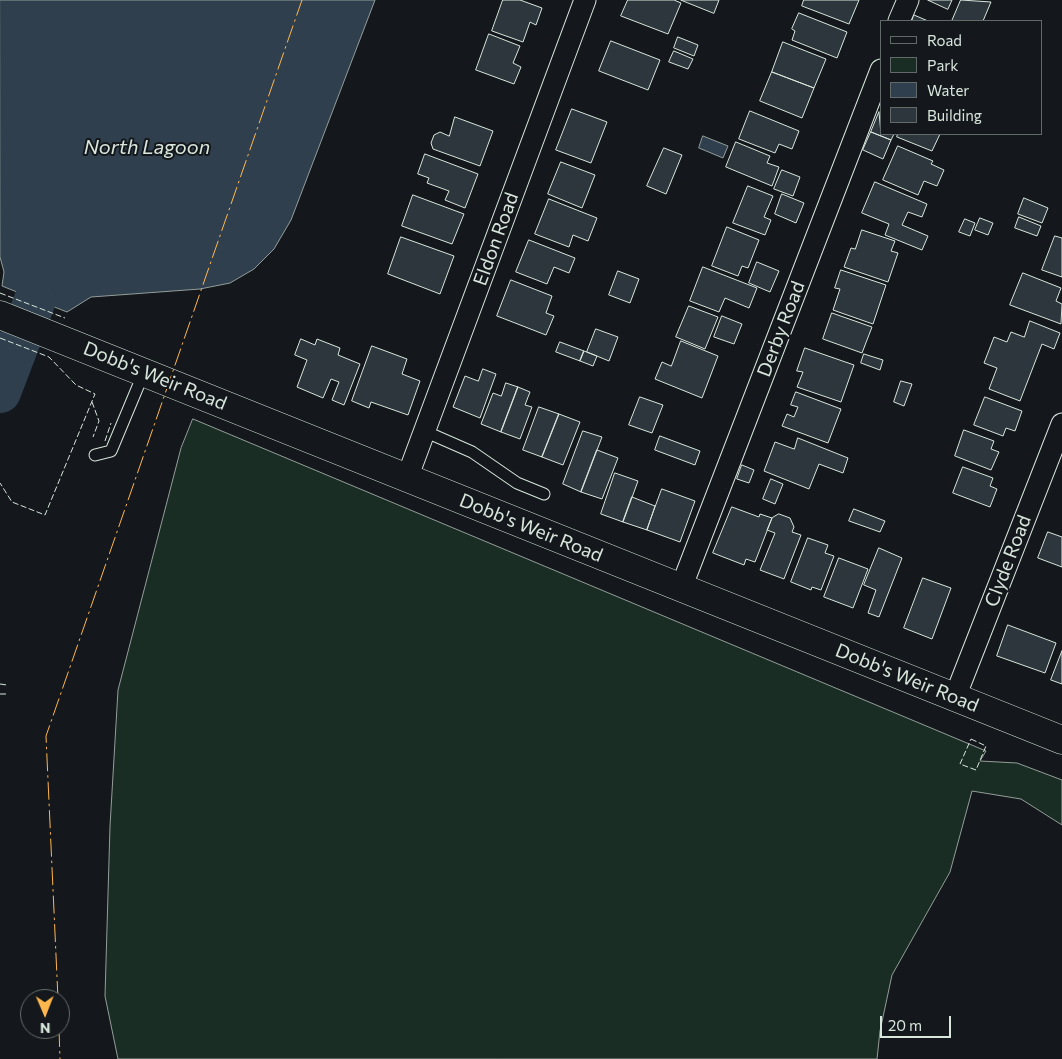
<!DOCTYPE html>
<style>
body{margin:0}
#map{position:relative;width:1062px;height:1059px;overflow:hidden;background:#14181c;font-family:Commissioner,sans-serif}
canvas{display:block}
.legend{position:absolute;left:880px;top:20px;width:162px;height:115px;box-sizing:border-box;background:#14181c;border:1px solid #626a69;margin:0;padding:6px 9px;list-style:none;font-size:15px;color:#d8e6dc}
.legend li{display:flex;align-items:center;gap:10px;height:25px}
.legend b{width:25px;border:1px solid #626a69}
.north{position:absolute;left:20px;top:989px;width:50px;height:50px;box-sizing:border-box;background:#14181c;border:1px solid #626a69;border-radius:50%;rotate:179deg;font-size:14px;font-weight:700;line-height:20px;text-align:center;color:#d8e6dc}
.north::after{content:'';display:block;margin:auto;width:18px;height:22px;background:#ffb74d;clip-path:polygon(50% 0,100% 100%,50% 72%,0 100%)}
.scale{position:absolute;left:880px;top:1016px;width:71px;height:22px;box-sizing:border-box;border:2px solid #d8e6dc;border-top:0;padding-left:6px;font-size:15px;line-height:18px;white-space:nowrap;color:#d8e6dc;-webkit-text-stroke:4px #14181c;paint-order:stroke}
</style>
<div id="map">
<canvas width="1062" height="1059"></canvas>
<ul class="legend">
<li><b style="height:6px;background:#14181c"></b>Road</li>
<li><b style="height:14px;background:#1a2d24"></b>Park</li>
<li><b style="height:14px;background:#2f3f4d"></b>Water</li>
<li><b style="height:14px;background:#2c363c"></b>Building</li>
</ul>
<div class="north">N</div>
<div class="scale">20 m</div>
</div>
<script>
const ctx = document.querySelector('canvas').getContext('2d');
ctx.lineJoin = 'round';
function fillPath(path, color) {
  ctx.fillStyle = color;
  ctx.fill(path, 'evenodd');
}
function strokePath(path, color, width, dash) {
  ctx.strokeStyle = color;
  ctx.lineWidth = width;
  ctx.lineCap = dash ? 'butt' : 'round';
  ctx.setLineDash(dash || []);
  ctx.stroke(path);
}
function drawText(font, color, halo, rows, align = 'center') {
  ctx.font = font + ' Commissioner,sans-serif';
  ctx.lineWidth = 4;
  ctx.setLineDash([]);
  ctx.textBaseline = 'middle';
  ctx.strokeStyle = halo;
  ctx.fillStyle = color;
  for (const [text, x, y, turn = 0] of rows) {
    ctx.save();
    ctx.translate(x, y);
    ctx.rotate((+turn || 0) * Math.PI / 180);
    ctx.textAlign = isNaN(turn) ? turn : align;
    if (halo) ctx.strokeText(text, 0, 0);
    ctx.fillText(text, 0, 0);
    ctx.restore();
  }
}
const green = new Path2D(`
 M193,419l793,332 -6,10 37,2 45,17v45l-41,-26 -49,-8 -22,81 -58,103 -12,56 -3,28h-759l-13,-63 5,-170 8,-136 63,-242z`);
const water = new Path2D(`
 M0,0h375l-84,220 -17,29 -20,20 -24,14 -30,6 -109,8 -24,15 -65,-26 2,-14 -4,-15z
 M703,136l25,10 -5,12 -24,-10z`);
const river = new Path2D(`
 M0,392l35,-92`);
const building = new Path2D(`
 M503,0h17l22,8 -6,17 -6,-3 -7,20 -31,-11z
 M628,0h46l7,3 -13,31 -47,-18z
 M681,0h38l-5,13z
 M804,0h55l-10,24 -47,-18z
 M928,0h24l-4,9z
 M961,0l30,2 -8,19h-31z
 M799,13l48,19 -10,26 -45,-18 3,-9 -3,-2z
 M914,15l14,6h-16z
 M489,34l31,12 -7,17 8,4 -7,17 -38,-14z
 M678,37l20,8 -4,11 -20,-8z
 M611,41l49,19 -12,30 -49,-19z
 M783,42l43,17 -12,29 -42,-16z
 M674,51l19,8 -5,10 -19,-7z
 M772,72l42,16 -12,30 -42,-17z
 M572,109l35,13 -16,41 -35,-13z
 M750,111l49,20 -7,18 -13,-5 -4,9 -36,-14z
 M879,112l2,22h13l-3,6 -20,-8z
 M455,117l38,14 -13,35 -47,-17 -2,-6 3,-8 6,-3 9,4z
 M871,132l20,8 -8,19 -20,-9z
 M898,134h42l-8,17 -35,-14z
 M736,142l34,14 -3,7 12,4 -7,19 -46,-19z
 M898,146l35,15 -2,3 13,6 -7,16 -13,-5 -6,14 -35,-15z
 M664,148l18,7 -16,39 -19,-8z
 M425,154l53,20 -13,34 -20,-8 4,-9 -22,-8 2,-5 -11,-4z
 M561,162l34,13 -13,33 -34,-14z
 M782,170l18,7 -7,19 -19,-7z
 M875,182l52,22 -5,13 -14,-5 -6,13 26,11 -6,14 -37,-15 4,-11 -27,-11z
 M748,186l25,10 -9,21 7,3 -6,15 -32,-12z
 M782,194l22,9 -8,20 -21,-9z
 M413,195l51,19 -12,30 -50,-18z
 M1024,198l24,10 -6,15 -24,-9z
 M549,199l48,19 -9,23 -15,-6 -4,12 -34,-13z
 M1019,217l22,9 -4,10 -22,-8z
 M980,218l13,5 -5,12 -13,-5z
 M965,219l10,4 -5,13 -11,-4z
 M727,227l32,13 -11,28 -6,-2 -4,10 -26,-10z
 M862,230l33,11 -4,10 7,2 -10,29 -44,-15 7,-19 4,1z
 M1055,236l7,2v39l-20,-7z
 M401,237l53,19 -14,38 -52,-20z
 M529,240l46,18 -6,15 -15,-6 -7,17 -31,-12z
 M757,262l22,9 -9,21 -21,-9z
 M703,267l54,21 -8,20 -24,-10 -6,14 -29,-11z
 M841,270l45,15 -13,39 -40,-14 7,-21 -5,-1z
 M618,271l21,8 -9,24 -21,-8z
 M1023,273l38,15 -5,13 6,3 -1,20 -51,-19z
 M511,280l41,16 -6,17 8,3 -8,19 -49,-19z
 M689,306l29,11 -13,32 -29,-12z
 M832,313l40,14 -10,26 -39,-14z
 M722,316l20,8 -8,20 -20,-7z
 M1030,321l30,12 -6,16 -12,-5 -22,57 -31,-12 8,-21 -13,-5 10,-26 13,5 4,-10 13,5z
 M596,329l22,8 -9,24 -22,-9z
 M301,339l14,6 2,-6 23,9 -2,7 22,9 -16,41 -12,-5 7,-18 -8,-3 -8,19 -26,-11 10,-27 -12,-5z
 M681,341l37,15 -16,42 -47,-19 7,-17 9,4z
 M560,342l24,9 -4,10 -24,-9z
 M372,346l35,13 -5,15 18,7 -12,34 -37,-13 -2,6 -17,-7z
 M805,348l49,17 -13,37 -44,-15 6,-15 -6,-1z
 M584,351l13,5 -4,10 -13,-5z
 M864,354l19,6 -3,10 -19,-7z
 M483,369l13,5 -16,44 -27,-11 12,-31 13,5z
 M901,381l11,3 -8,22 -10,-4z
 M506,383l12,4 -17,45 -20,-8 12,-31 8,3z
 M518,387l12,5 -5,13 7,2 -12,32 -19,-7z
 M796,392l45,17 -13,34 -46,-17 5,-12 7,3 4,-10 -7,-2z
 M640,397l23,8 -11,28 -23,-8z
 M985,397l37,14 -7,20 -9,-3 -3,8 -29,-11z
 M539,407l20,7 -17,43 -19,-7z
 M559,414l21,8 -17,43 -21,-8z
 M964,430l30,11 -3,8 8,3 -8,18 -36,-14z
 M583,431l19,6 -21,55 -18,-8z
 M660,436l40,15 -5,14 -40,-15z
 M798,438l50,20 -5,15 -24,-9 -10,25 -45,-18 11,-29 19,7z
 M597,450l21,8 -16,41 -21,-7z
 M742,465l12,5 -5,13 -12,-4z
 M963,467l30,11 -3,8 7,3 -7,18 -37,-14z
 M615,473l23,8 -15,41 -22,-8z
 M771,479l12,5 -8,20 -12,-5z
 M662,489l33,12 -15,41 -33,-12z
 M632,497l23,9 -8,24 -24,-8z
 M732,507l27,10 1,-3 12,4 -17,44 -9,-3 -2,6 -31,-12z
 M854,509l31,12 -5,11 -31,-11z
 M779,514l11,4 4,9 -2,5 9,3 -17,44 -24,-9 15,-37 -8,-3 5,-12z
 M1048,532l14,5v30l-24,-9z
 M808,538l20,7 -3,8 9,3 -13,34 -9,-3 -1,3 -20,-8z
 M879,548l23,10 -23,59 -11,-4 8,-23 -12,-5z
 M839,558l29,11 -15,39 -29,-11z
 M923,578l28,10 -19,51 -28,-11z
 M1008,625l48,18 -11,30 -48,-17z
 M1062,651v33l-11,-4z`);
const lane = new Path2D(`
 M424,431l48,21 45,31 27,11
 M95,455l16,-4 33,-79`);
const street = new Path2D(`
 M899,21l9,-21
 M407,478l178,-478
 M681,588l200,-518
 M955,697l107,-273`);
const secondary = new Path2D(`
 M0,315l1062,425`);
const fence = new Path2D(`
 M0,293l65,25
 M0,338l49,19 27,28 19,9 -50,121 -33,-13 -12,-19
 M92,402l7,19 -6,16
 M105,441l6,-18
 M0,684l7,1
 M0,694h6
 M971,739l15,7 -10,24 -16,-6z`);
const power = new Path2D(`
 M58,999l-12,-263 256,-736
 M59,1029l1,30`);
const streetNames = [
 ["Eldon Road",496,239,-70],
 ["Derby Road",781,329,-69],
 ["Dobb's Weir Road",155,376,22],
 ["Dobb's Weir Road",531,528,22],
 ["Clyde Road",1008,561,-69],
 ["Dobb's Weir Road",907,678,22]
];
const waterNames = [
 ["North Lagoon",147,147]
];
fillPath(green, '#1a2d24');
strokePath(green, '#939e99', 1);
fillPath(water, '#2f3f4d');
strokePath(water, '#939e99', 1);
strokePath(river, '#2f3f4d', 42);
fillPath(building, '#2c363c');
strokePath(building, '#d8e6dc', 1);
strokePath(lane, '#d8e6dc', 13);
strokePath(street, '#d8e6dc', 23);
strokePath(secondary, '#d8e6dc', 29);
strokePath(lane, '#14181c', 11);
strokePath(street, '#14181c', 21);
strokePath(secondary, '#14181c', 28);
strokePath(fence, '#d8e6dc', 1, [6, 2.5]);
strokePath(power, '#ffb74d', 1, [18, 4, 2.5, 4]);
drawText('19px', '#d8e6dc', '#14181c', streetNames);
drawText('italic 20px', '#d8e6dc', '#14181c', waterNames);
</script>
